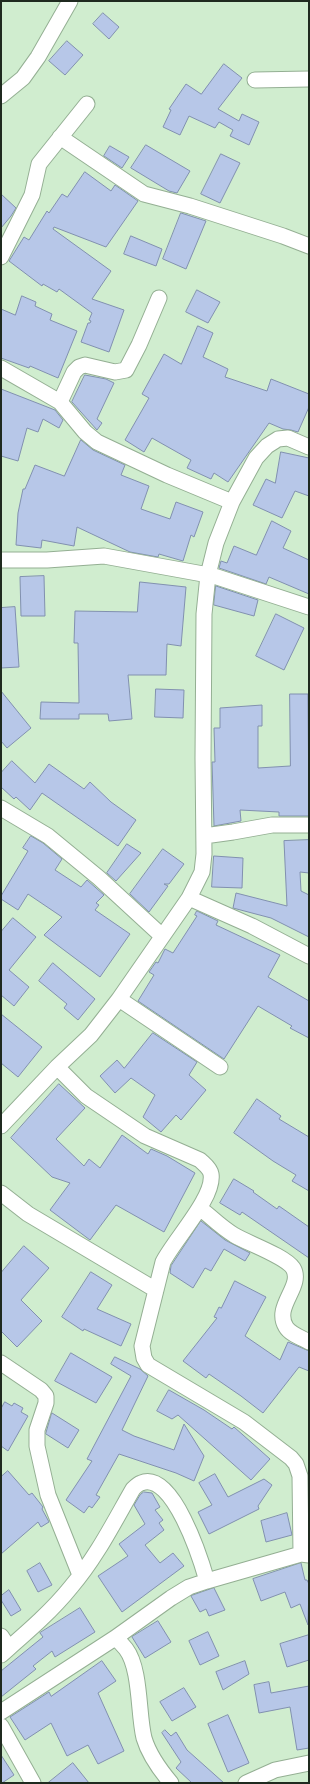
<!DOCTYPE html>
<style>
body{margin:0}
#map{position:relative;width:310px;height:1784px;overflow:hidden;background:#d0edcf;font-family:"Fira Sans",sans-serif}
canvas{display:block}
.frame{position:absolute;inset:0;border:2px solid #1f2a1f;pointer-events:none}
</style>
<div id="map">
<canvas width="310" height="1784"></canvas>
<div class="frame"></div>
</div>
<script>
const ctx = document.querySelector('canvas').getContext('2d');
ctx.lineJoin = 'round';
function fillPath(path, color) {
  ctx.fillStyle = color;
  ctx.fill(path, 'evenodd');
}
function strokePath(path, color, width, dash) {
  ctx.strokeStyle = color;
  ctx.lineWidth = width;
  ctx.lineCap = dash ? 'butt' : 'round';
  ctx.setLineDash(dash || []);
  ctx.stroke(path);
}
const building = new Path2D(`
 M103,13l16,14 -10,12 -16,-15z
 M67,41l16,14 -18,20 -16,-14z
 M224,64l18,14 -24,31 21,12 3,-7 17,8 -10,23 -19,-9 3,-6 -14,-8 -4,6 -26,-12 -9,19 -17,-8 8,-17 -2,-1 17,-25 15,10z
 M146,145l44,26 -13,22 -8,-2 -38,-23z
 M110,146l19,11 -7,11 -18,-12z
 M221,154l19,9 -20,40 -19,-9z
 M85,172l26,19 4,-6 23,16 -32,46 -52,-20 -1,2 58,42 -19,28 32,11 -15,42 -28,-10 7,-19h2l1,-2 -2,-1 3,-7 -33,-24 -2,3 -14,-8 -1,2 -33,-25 15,-24 5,3 18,-29 2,2 13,-19 5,3z
 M1,194l15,14 -5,8 -10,12z
 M181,213l25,8 -20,48 -23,-10z
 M131,236l31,13 -6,17 -32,-12z
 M197,290l23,12 -12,21 -22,-11z
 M22,296l14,6 -1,4 17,8 -2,6 27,11 -19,47 -28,-12 -1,2 -28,-10v-49l14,6z
 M198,326l15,7 -10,24 25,12 -3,8 42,14 4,-12 38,15v13l-11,25 -7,-2 -8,-1 -14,-6 -41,59 -14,-9 -3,6 -24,-11 4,-8 -39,-22 -8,14 -19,-12 24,-42 -7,-4 22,-40 17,10z
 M85,375l21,4 8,4 -17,36 5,4 -5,7 -25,-28z
 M1,389l54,21 8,10 -4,8 -16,-9 -5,13 -11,-4 -9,33 -17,-5z
 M81,440l12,10 32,15 -4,10 28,11 -8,23 29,10 6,-17 27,10 -9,25 -3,-2 -8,26 -24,-7 -1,3 -28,-5 -53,-25 -3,19 -32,-6 -1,8 -25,-3 2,-32 5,-24h2l10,-24 29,11z
 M281,452l28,6v38l-14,-5 -13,27 -29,-13 13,-26 9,4z
 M272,521l19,10 -8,17 26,12v34l-40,-17 -3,7 -47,-16 2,-7 6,2 7,-17 22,9z
 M44,576l1,40h-24l-1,-39z
 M140,582l46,5 -5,59 -14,-2 -1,31h-38l4,44 -23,2 -1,-7h-29v5h-39l1,-17 38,1 -1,-60h-4l1,-32 62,1z
 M216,586l42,14 -4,16 -40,-11z
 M15,607l4,60 -18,1v-60z
 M276,614l28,14 -20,42 -28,-14z
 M156,689l28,1 -1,28 -28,-1z
 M1,691l30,37 -24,20 -6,-7z
 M290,694h18l1,122h-30v-4l-39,-2 1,11 -27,5 -2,-64h3l-1,-34h6v-20l42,-3v21h-4v42l32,-2z
 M12,761l23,22 14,-19 35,25 6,-7 21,20 25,18 -18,26 -76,-53 -12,17 -14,-13 -2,2 -13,-12v-14z
 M31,836l12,7 19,16 -7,11 26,17 6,-7 17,15 -8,8 3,2 -4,5 35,24 -30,43 -56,-42 18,-18 -34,-23 -10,16 -17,-11v-3l27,-45 -5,-3z
 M309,840v33l-9,-1 1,19 8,4v42l-38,-19 -38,-10 3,-15 51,13 -3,-65z
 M127,844l14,9 -25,28 -9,-8z
 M163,849l21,15 -15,20h-5l4,2 -19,26 -19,-18z
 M214,856l29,2 -1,30 -30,-1z
 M197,911l21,10 -2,4 64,30 -12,22 41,24v37l-19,-10 2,-2 -34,-20 -34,53 -86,-58 16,-26 -5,-3 7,-10 2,1 7,-14 8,4 24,-37 -2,-1z
 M13,918l23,19 -27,33 20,17 -15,19 -13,-11v-63z
 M53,963l42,36 -17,21 -14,-12 3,-4 -28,-23z
 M1,1014l41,33 -24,30 -17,-14z
 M153,1033l44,29 -8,13 17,15 -25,30 -5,-5 -15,17 -18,-15 12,-22 -24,-17 -16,15 -15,-17 17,-16 7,8z
 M59,1084l26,24 -29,31 28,27 5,-7 11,9 22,-33 26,19 3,-5 16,7 28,17 -31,59 -48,-27 -26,35 -40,-30 20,-27 -18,-6 -41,-39z
 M257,1099l24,17 -2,3 30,18v54l-17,-10 4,-6 -23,-14 -39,-28z
 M234,1179l20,12 -1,1 24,17 2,-3 30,21v31l-67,-46 -2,3 -20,-12z
 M201,1221l24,19 25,13 -5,8 -21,-12 -13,22 -6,-3 -12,20 -23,-15 1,-7z
 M24,1246l25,22 -28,32 21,21 -25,26 -16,-16v-58z
 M91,1272l21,13 -15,24 34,15 -10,22 -37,-17 -1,2 -21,-14z
 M235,1281l31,16 -21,39 35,24 8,-18 21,9v20l-10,-4 -36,46 -22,-17 -32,-22 -3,4 -23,-17 34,-43 -3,-1 5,-10 2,1z
 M71,1353l41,24 -16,26 -41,-22z
 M115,1357l25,12 8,7 -26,54 12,6 40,14 10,-26 20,32 -10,25 -18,-8 -57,-19 -23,41 4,2 -8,11 -3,-2 -5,7 -18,-13 26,-39 -5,-2 44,-83 -20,-12z
 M169,1390l35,20 28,19 2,-2 36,32 -19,21 -73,-65 -6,4 -15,-8z
 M5,1402l7,4 2,-3 9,5 -2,4 7,4 -20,35 -7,-5v-37z
 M52,1413l27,17 -11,18 -22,-14z
 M8,1471l21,24 3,-2 11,14 -1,2 7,13 -8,5 -3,-5 -37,32v-77z
 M215,1474l13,23 36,-18 8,6 -14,21 1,3 -50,25 -11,-22 14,-7 -13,-22z
 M144,1492l8,1 8,14 -5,3 8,10 -4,3 5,7 -19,15 15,18 13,-10 11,13 -62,46 -24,-36 30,-20 -9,-12 26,-20 -11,-19 6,-10z
 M287,1513l5,22 -26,7 -5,-21z
 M40,1563l12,22 -14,7 -11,-21z
 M301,1563l4,17h2l2,4 -1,41 -8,-21 -9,4 -6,-16 -24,9 -8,-22z
 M214,1588l11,22 -16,6 -3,-7 -6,3 -9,-16z
 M9,1590l12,20 -10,6 -10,-16v-4z
 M80,1608l15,24 -40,25 -3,-6 -19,15 3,3 -35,28v-26l42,-34 -3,-4z
 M158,1621l13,21 -26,16 -13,-21z
 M208,1632l11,24 -19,9 -11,-24z
 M309,1635v25l-22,7 -7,-23z
 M102,1661l14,20 -18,12 26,58 -26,13 -10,-19 -21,11 -16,-33 -26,17 -15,-23 39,-25 2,4z
 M245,1661l4,13 -26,16 -7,-18z
 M269,1682l2,11 38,-7v62l-12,2 -7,-43 -31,6 -5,-28z
 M184,1688l12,19 -24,14 -12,-19z
 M228,1715l21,48 -21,9 -20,-48z
 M165,1730l6,6 5,-4 11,18 37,33h-32l-16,-15 5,-6 -19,-29z
 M1,1755l13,20 -12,8h-1z
 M73,1763l16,20h-41z`);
const minor = new Path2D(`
 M255,80l54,-1
 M1,96l22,-18 15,-21 32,-56
 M60,137l84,57 46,12 93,30 26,10
 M1,257l31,-62 7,-31 48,-60
 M1,368l59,34 25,30 12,10 70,33 65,27
 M60,402l14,-30 5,-5 6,-2 30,7 11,-2 13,-25 20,-47
 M1,560h46l57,-4 110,20 95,31
 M1,808l47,28 51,42 63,58
 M204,836l29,-4 39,-7h37
 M189,898l63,28 57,30
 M119,999l101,68
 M57,1067l29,29 59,40 55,24c4,4 10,8 11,14 4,23 -37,66 -48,88l-21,84 2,12 4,7 96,57 47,36 5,6 4,12 1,78
 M1,1126l56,-59 34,-32 28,-36 70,-101 13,-26 2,-18 -1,-96 1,-144 4,-39 8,-32 16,-41 24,-44 11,-12 11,-7 10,-1 21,9
 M1,1193l27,21 128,76
 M200,1208c11,9 22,20 34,27 13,8 51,21 59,33 11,18 -20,38 -7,59 4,7 16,11 23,15
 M1,1363l40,27 5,6v7l-9,27v16l11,49 32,80
 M1,1636l8,12
 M115,1638c4,3 8,7 11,11 15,20 12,65 18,89 5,17 16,32 27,45
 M1,1655c24,-21 50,-43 70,-68 25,-29 43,-65 62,-98 2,-2 5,-5 8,-6 32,-13 60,77 66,98
 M1,1712l114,-74 56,-40 18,-11 18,-6 94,-27 8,1
 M1,1726l32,57
 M246,1783l29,-13 34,-7`);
fillPath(building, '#b7c7e8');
strokePath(building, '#8190af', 1);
strokePath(minor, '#94af93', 17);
strokePath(minor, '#fff', 15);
</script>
